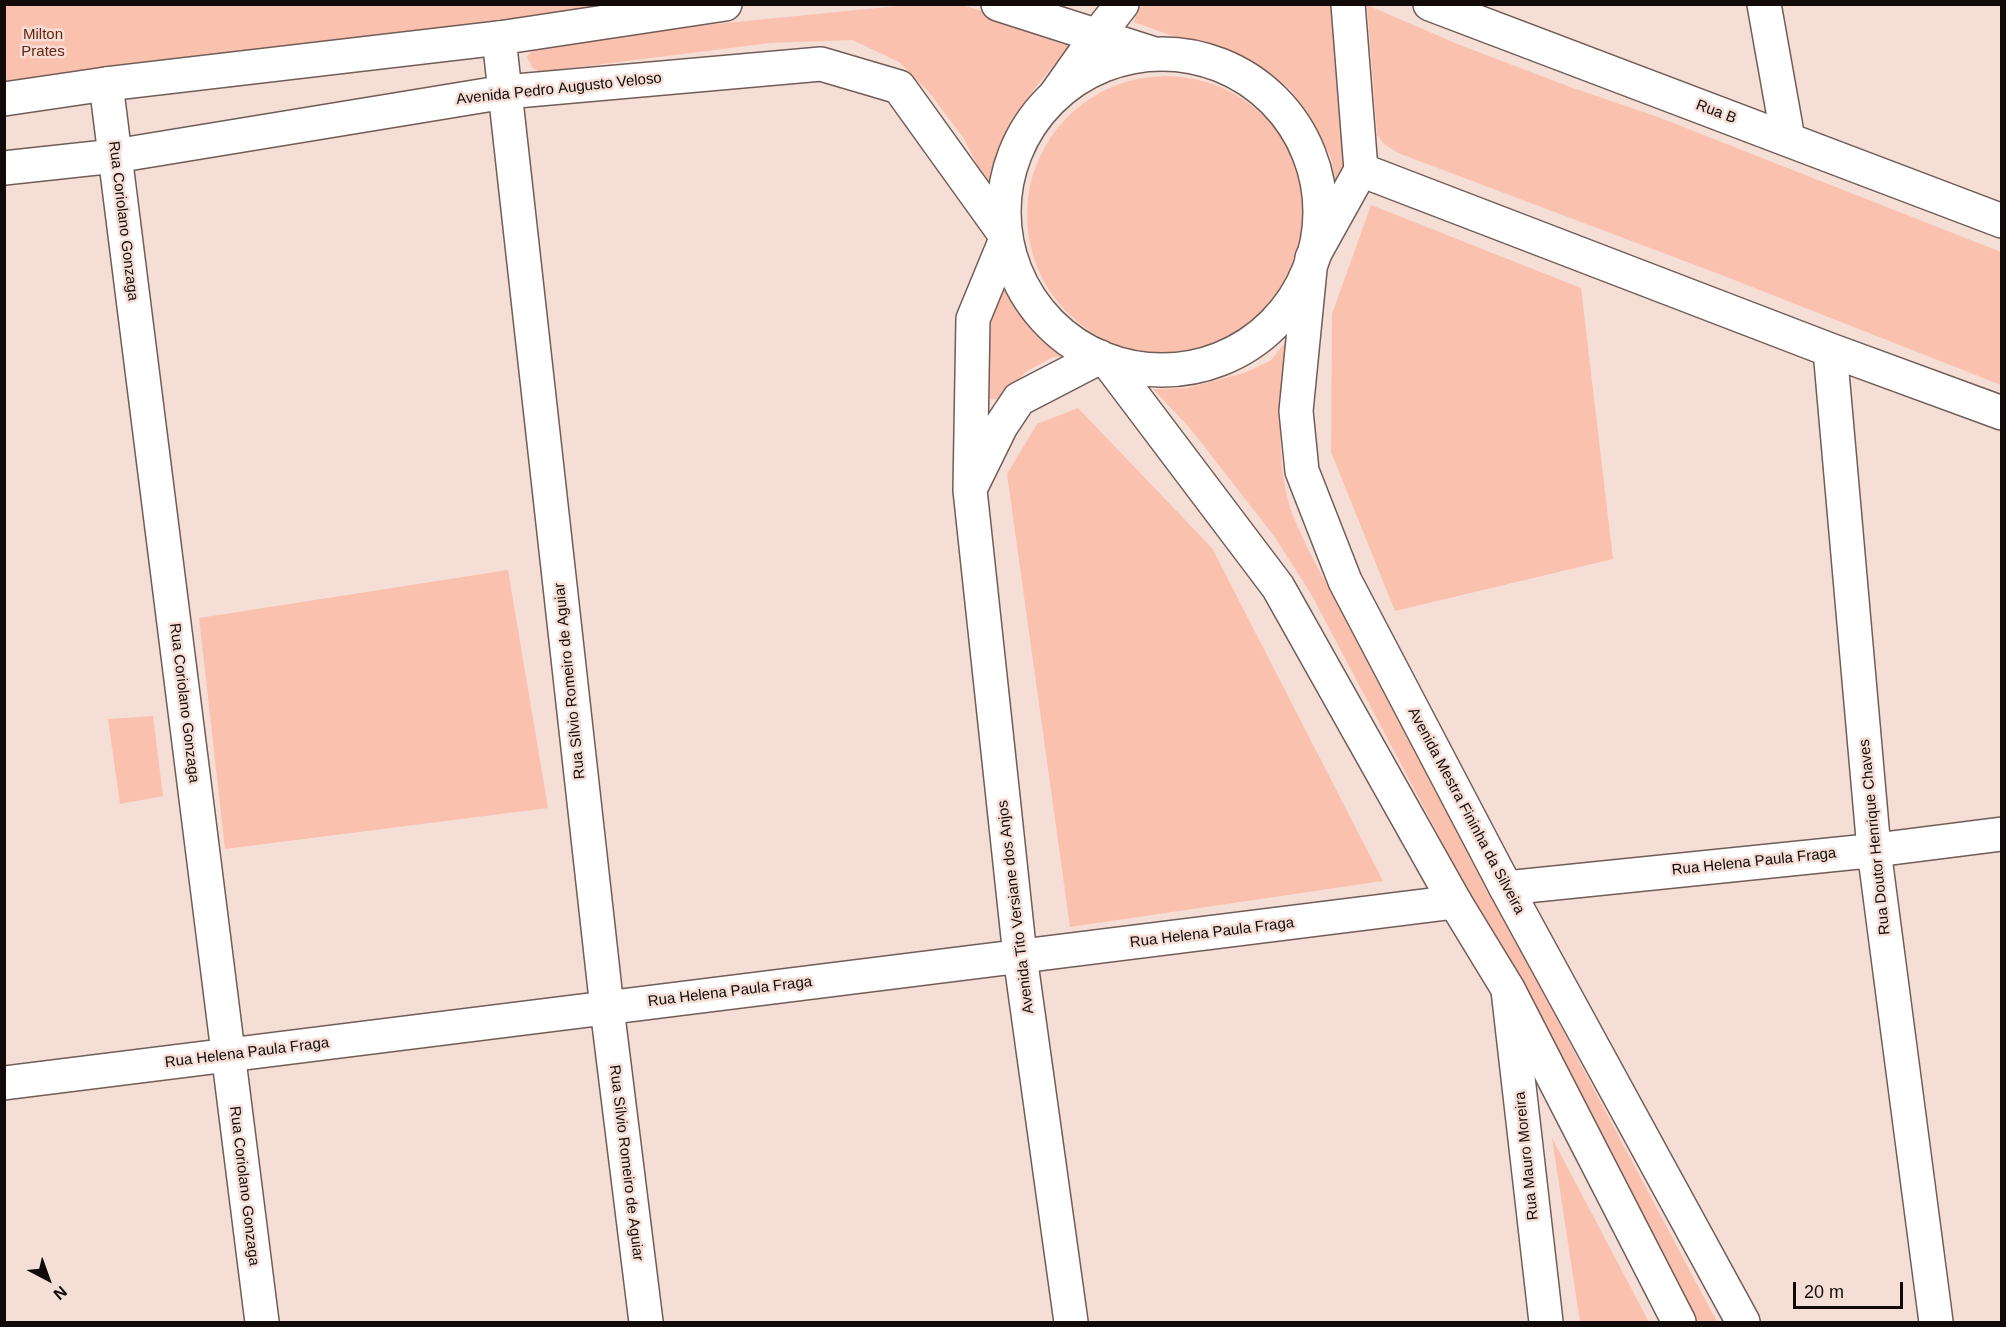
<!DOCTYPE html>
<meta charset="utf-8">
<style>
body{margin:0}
#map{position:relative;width:2006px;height:1327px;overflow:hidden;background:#f5ded6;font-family:Arial,sans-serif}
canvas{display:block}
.frame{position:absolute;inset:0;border:6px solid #110a08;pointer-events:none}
.north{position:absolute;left:18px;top:1249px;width:60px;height:60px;-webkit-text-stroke:4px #f5ded6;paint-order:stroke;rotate:139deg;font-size:16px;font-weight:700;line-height:24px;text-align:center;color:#110a08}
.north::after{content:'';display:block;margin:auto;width:21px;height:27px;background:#110a08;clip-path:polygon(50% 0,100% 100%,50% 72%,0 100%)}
.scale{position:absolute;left:1793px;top:1282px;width:110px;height:27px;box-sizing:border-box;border:3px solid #110a08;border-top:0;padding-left:8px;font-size:18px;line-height:21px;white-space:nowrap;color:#110a08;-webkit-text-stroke:4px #f5ded6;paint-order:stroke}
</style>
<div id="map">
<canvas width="2006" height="1327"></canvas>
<div class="frame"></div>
<div class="north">N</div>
<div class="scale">20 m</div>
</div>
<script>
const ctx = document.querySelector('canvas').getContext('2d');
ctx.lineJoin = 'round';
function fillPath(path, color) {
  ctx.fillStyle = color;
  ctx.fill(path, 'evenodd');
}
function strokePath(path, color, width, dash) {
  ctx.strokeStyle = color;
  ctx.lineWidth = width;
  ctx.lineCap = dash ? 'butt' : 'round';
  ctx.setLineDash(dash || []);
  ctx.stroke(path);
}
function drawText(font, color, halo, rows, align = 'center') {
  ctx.font = font + ' Arial,sans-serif';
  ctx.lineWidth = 5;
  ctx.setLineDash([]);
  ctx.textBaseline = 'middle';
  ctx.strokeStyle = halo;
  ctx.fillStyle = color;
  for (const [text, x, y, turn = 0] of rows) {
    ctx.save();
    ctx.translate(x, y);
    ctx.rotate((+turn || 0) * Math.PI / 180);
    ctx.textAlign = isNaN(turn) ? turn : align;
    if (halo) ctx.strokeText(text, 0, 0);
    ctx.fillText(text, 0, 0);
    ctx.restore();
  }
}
const green = new Path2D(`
 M5,4l654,1 -654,82z
 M918,4l43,1 43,12 68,29c-31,32 -63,71 -77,114 -3,11 -1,26 -1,37l-31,-60 -35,-46 -29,-29 -47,-22 -82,3 -231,29 -7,-5 -5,-10 7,-9 10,-7z
 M1144,5h197l13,138 -19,46 -4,-32 -19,-34 -22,-34 -25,-19 -27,-13 -35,-10 -69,-25 3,-12z
 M1367,5l93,40 110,42 88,30 343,135v133l-282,-111 -321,-121 -14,-9 -7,-9z
 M1027 215a139 139 0 1 1 278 0a139 139 0 1 1-278 0Z
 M1371,205l210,83 32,271 -218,52 -64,-159 1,-138z
 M1000,267c15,38 38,65 72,89l-19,1 -27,15 -27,27h-15l6,-41 -4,-35z
 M1288,339c-7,53 -13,108 0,161 4,17 14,35 21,51l408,771h-21l-385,-728 -37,-58 -85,-109 -36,-38 34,-1 57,-15 26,-12z
 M1078,408l134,140 171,333 -313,46 -63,-453 30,-50z
 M508,570l40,238 -323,41 -26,-231z
 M153,716l10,80 -43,8 -12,-85z
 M1552,1138l97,184h-69z`);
const street = new Path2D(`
 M1430,4l572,217
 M1764,4l24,135
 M499,38l108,970 39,314
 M106,84l156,1238
 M1361,170l469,180 172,63
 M1006,239l-33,80 -3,171 50,466 51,366
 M1830,350l44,500 62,472
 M973,483l28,-57 18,-27 81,-42
 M1506,888l362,-37 134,-17
 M1508,990l38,332
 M4,1083l1451,-181`);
const secondary = new Path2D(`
 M1056,94l41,-58 25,-32
 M1312,258l49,-88 -13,-166`);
const primary = new Path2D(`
 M998,4l153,49
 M1004 212a158 158 0 1 1 316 0a158 158 0 1 1-316 0Z
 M4,99l102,-15 393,-46 226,-34
 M4,168l111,-12 390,-64 316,-28 78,23 105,146
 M1310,269l-14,142 6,60 43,110 161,307 237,434
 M1108,362l170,225 177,315 53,87 171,333`);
const parkNames = [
 ["Milton",43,35],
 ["Prates",43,52]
];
const streetNames = [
 ["Avenida Pedro Augusto Veloso",559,89,-6],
 ["Rua B",1716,112,21],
 ["Rua Coriolano Gonzaga",123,221,83],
 ["Rua Sílvio Romeiro de Aguiar",570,681,-96],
 ["Rua Coriolano Gonzaga",184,703,83],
 ["Avenida Mestra Fininha da Silveira",1466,811,62],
 ["Rua Doutor Henrique Chaves",1875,837,-96],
 ["Rua Helena Paula Fraga",1754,862,-6],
 ["Avenida Tito Versiane dos Anjos",1016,907,-97],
 ["Rua Helena Paula Fraga",1212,933,-7],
 ["Rua Helena Paula Fraga",730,992,-7],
 ["Rua Helena Paula Fraga",247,1053,-7],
 ["Rua Mauro Moreira",1527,1156,-96],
 ["Rua Sílvio Romeiro de Aguiar",626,1163,83],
 ["Rua Coriolano Gonzaga",244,1186,83]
];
fillPath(green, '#fbc1af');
strokePath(street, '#715d57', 36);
strokePath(secondary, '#715d57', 36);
strokePath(primary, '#715d57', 36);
strokePath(street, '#fff', 33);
strokePath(secondary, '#fff', 33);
strokePath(primary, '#fff', 33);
drawText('15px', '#65250f', '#f5ded6', parkNames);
drawText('15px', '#110a08', '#f5ded6', streetNames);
</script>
